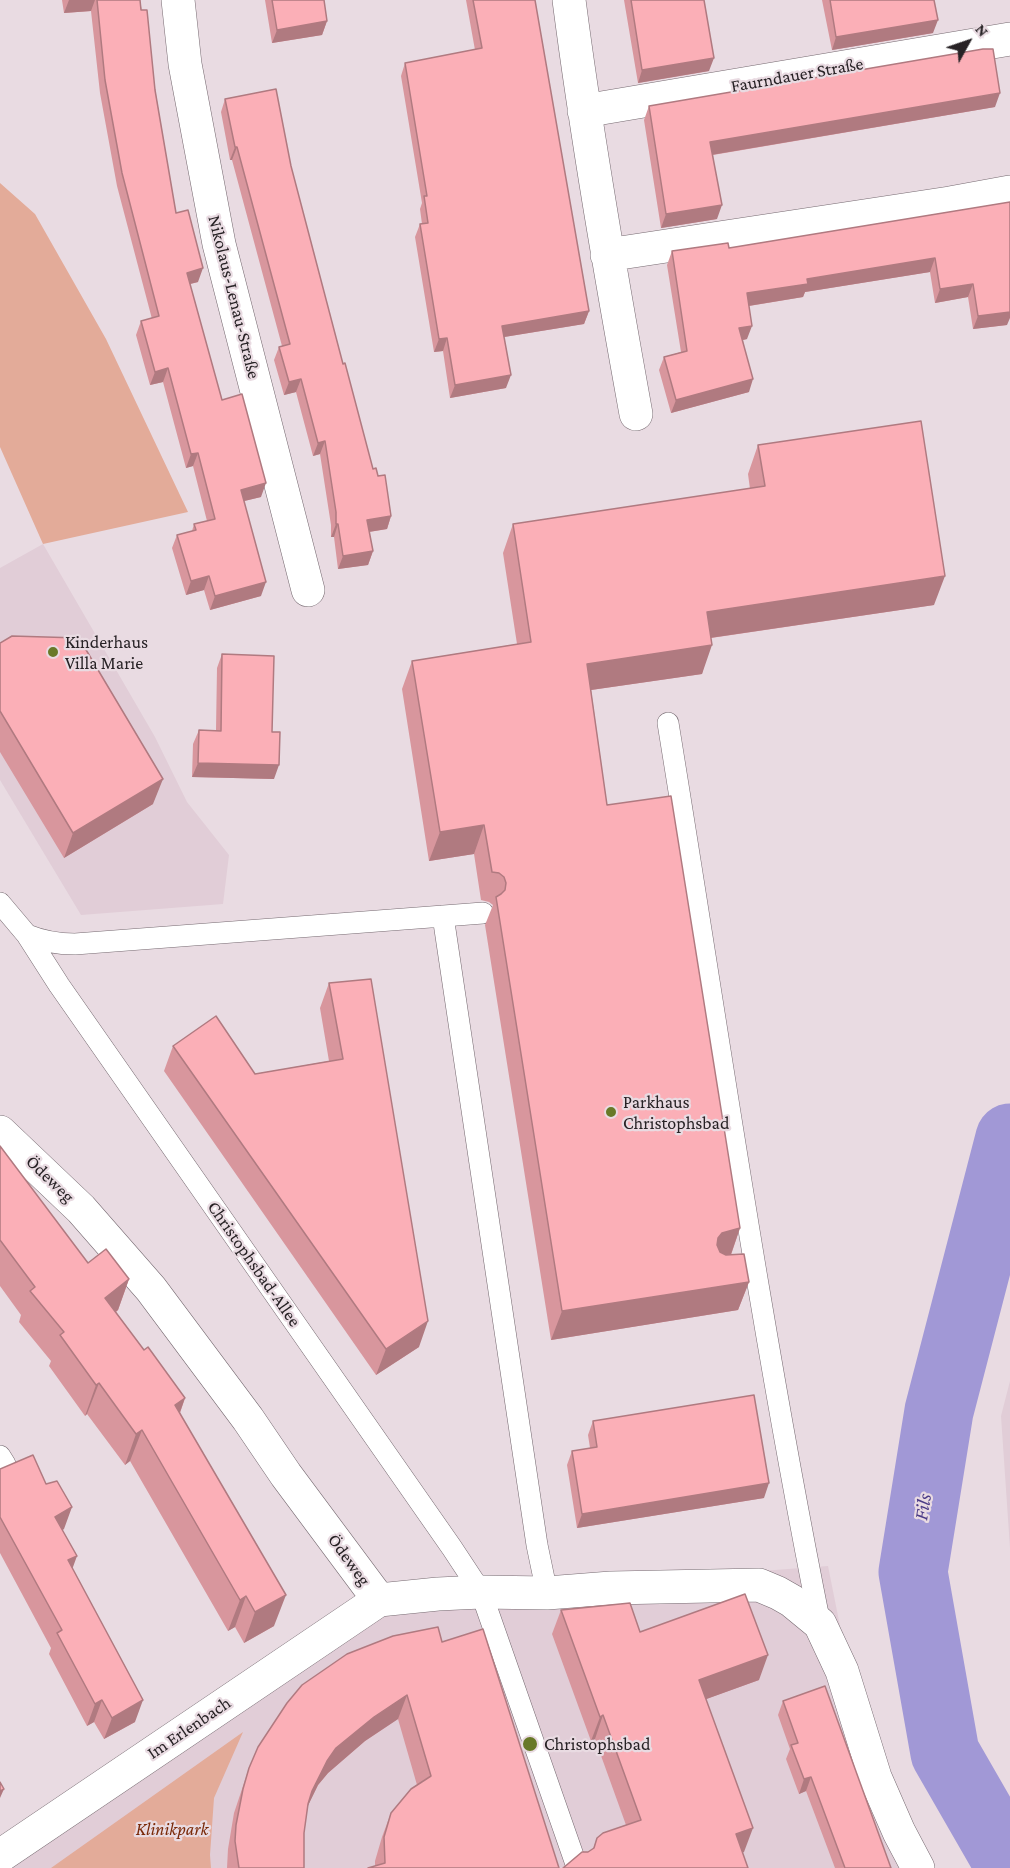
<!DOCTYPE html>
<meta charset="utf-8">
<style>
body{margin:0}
#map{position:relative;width:1010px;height:1868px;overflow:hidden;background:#e9dbe2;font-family:"Crimson Pro",serif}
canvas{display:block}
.north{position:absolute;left:938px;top:12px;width:60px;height:60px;-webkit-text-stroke:4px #e9dbe2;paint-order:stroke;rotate:50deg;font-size:16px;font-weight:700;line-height:24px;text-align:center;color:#272225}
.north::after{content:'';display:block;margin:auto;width:21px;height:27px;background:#272225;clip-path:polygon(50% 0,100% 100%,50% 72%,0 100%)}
</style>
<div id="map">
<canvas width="1010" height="1868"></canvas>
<div class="north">N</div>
</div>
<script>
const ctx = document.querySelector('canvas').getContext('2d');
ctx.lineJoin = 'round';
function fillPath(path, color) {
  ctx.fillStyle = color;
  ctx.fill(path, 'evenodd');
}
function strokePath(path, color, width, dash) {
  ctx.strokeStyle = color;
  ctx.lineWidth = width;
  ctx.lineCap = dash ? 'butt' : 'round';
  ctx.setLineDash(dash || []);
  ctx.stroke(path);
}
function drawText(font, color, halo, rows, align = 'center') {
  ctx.font = font + ' "Crimson Pro",serif';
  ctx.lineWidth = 4.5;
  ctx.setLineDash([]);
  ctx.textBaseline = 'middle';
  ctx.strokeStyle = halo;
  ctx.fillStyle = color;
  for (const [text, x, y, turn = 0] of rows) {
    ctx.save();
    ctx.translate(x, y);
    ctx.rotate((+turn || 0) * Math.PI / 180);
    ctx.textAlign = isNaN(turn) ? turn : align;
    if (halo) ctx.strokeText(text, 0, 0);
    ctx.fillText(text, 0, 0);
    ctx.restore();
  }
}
const built = new Path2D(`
 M43,544l112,193 32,65 42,53 -6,49 -142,11 -81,-135v-212z
 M1010,1381v167l-9,-132z
 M828,1566l15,75 52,151 40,76h-930l382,-261 94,-15z`);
const green = new Path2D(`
 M0,183l35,31 71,125 82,173 -145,32 -43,-97z
 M243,1732l-29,66 -4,57 1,13h-160z`);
const river = new Path2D(`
 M1010,1138l-71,273 -26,161 32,181 65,113`);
const service = new Path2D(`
 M668,723c49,301 92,602 152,901
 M0,903l27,32 32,50 393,563 29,44 95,272
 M443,916l94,629 10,48
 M27,935c17,7 31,9 48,9l408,-31
 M0,1456l5,8`);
const minor = new Path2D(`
 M178,0l7,64 34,180 89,346
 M569,0c18,139 42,276 67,414
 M584,111l426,-72
 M607,255l343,-52 60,-11
 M0,1132l81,77 70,80 97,130 38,56 93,125
 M0,1856l379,-256 59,-6 43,-2 66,1 64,-5 148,-3 19,8 14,8 28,23 22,47 33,106 24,55 19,36`);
const wall = new Path2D(`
 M62,0h78l36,213 22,69 -8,2 32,116 39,97 -17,4 17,95 -51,14 -6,-20 -18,5 -14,-47 5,-13 15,-4 2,-7 13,-3 -14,-55 -7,2 -23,-86 -13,3 -14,-50 5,-14 11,-2 -35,-133 -17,-93 -9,-82 -27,2z
 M265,0h59l3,21 -5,14 -50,8z
 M466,0h69l54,311 -5,13 -80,13 2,51 -56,10 -7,-47 -9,1 -19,-115 5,-13h2l-2,-15 2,-6 -21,-127 4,-13 70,-13z
 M624,0h80l5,71 -71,12z
 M822,0h112l-1,33 -101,17z
 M225,99l66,67 52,198 30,105 5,7 13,40 -4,13 -18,3 4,19 -5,14 -30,4 -4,-32h-3v-12l-11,-71 -7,2 -17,-64 -12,3 -10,-35 5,-13 3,-1 -50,-186h-2l-9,-48z
 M649,106l346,1 -282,48 4,64 -56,9 -17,-108z
 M1010,202l-3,123 -34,4 -5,-32 -33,6 -5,-31 -125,20 -2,5 -54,9 -2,33 -4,1 6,52 -78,21 -12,-43 5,-13 17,-5 -14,-87 5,-14 57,-3z
 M758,445l176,160 -223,33 -9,36 -111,16 16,115 133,423 -9,27 18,27 -11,28 -187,30 -66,-415 8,-20 -4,-3 -8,-2 -7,-46 -45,7 -27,-172 10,-28 105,-17 -14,-91 10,-29 237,-35 -2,-15z
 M0,643l153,161 -89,54 -64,-106z
 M222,654l50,78 2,47 -82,-2 1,-33 6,-14h17l1,-62z
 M329,983l90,364 -43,28 -212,-304 9,-25 82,28 74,-13 -9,-53z
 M0,1146l88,117 41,16 -11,31 -2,2 28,38 41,48 -5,15 94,213 -30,17 -9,-16 -7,4 -98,-170 -5,4 -38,-51 -2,2 -36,-50 2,-5 -32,-39 2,-7 -21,-29z
 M593,1421l171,77 -187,30 -10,-63 5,-14 18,-3 -2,-13z
 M0,1469l64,60 -2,1 10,38 63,154 -31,17 -10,-17 -7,4 -38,-72 2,-6 -51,-95z
 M561,1610l79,22 119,48 -53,19 38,153h-156l5,-3 4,-11 29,-13 -31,-86 -4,2 -39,-107z
 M442,1642l117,226 -184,-2v-5l7,-24 9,-24 26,-28 -19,-66 -33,22 -37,32 -10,12 -10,20 -4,28v35h-77l1,-19 6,-36 15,-45z
 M783,1701l108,167h-56l-29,-77 -7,3 -13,-35 4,-10 -12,-34z`);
const shadedWall = new Path2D(`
 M69,0h26l-4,11 -27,2z
 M938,20l-5,13 -101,17 4,-13z
 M327,21l-5,14 -50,8 5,-13z
 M714,58l-5,13 -71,12 4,-13z
 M1000,93l-5,14 -290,49 5,-14z
 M235,147h2l-5,13h-2z
 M722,205l-5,14 -56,9 5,-14z
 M935,258l-5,14 -125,20 -2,5 -61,10 5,-14 60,-14z
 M203,268l-5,14 -16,4 5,-13z
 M973,284l-5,13 -33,6 5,-14z
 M1010,305v13l-3,7 -34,4 5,-13z
 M589,311l-5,13 -86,14 4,-12z
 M752,326l-5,13 -13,3 5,-14z
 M447,338l-4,13 -9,1 5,-13z
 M168,368l-5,14 -13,3 5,-13z
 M511,375l-5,13 -56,10 5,-13z
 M301,379l-5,13 -12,3 5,-13z
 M753,379l-4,13 -78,21 5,-13z
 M325,441l-5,13 -7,2 5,-13z
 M198,453l-5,13 -7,2 5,-14z
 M266,483l-5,14 -25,6 5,-13z
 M391,516l-4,13 -25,4 5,-13z
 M336,524h2l-4,13h-3z
 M373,551l-5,14 -30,4 5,-13z
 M209,576l-5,14 -18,5 5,-14z
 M945,576l-11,29 -238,35 11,-28z
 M266,582l-5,14 -51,14 5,-14z
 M712,645l-10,29 -125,18 10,-28z
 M198,763l81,2 -5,14 -82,-2z
 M163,779l-10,25 -89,54 9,-25z
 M484,825l-10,29 -45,7 11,-29z
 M740,1228l-10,29 -23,10 11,-29 4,-5z
 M129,1279l-11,31 -24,19 11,-31z
 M749,1282l-11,28 -187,30 11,-29z
 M428,1321l-9,26 -43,28 10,-26z
 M99,1383l-12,31 -2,2 11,-31z
 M185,1398l-11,31 1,-24z
 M142,1430l-12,31 -5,4 11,-31z
 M769,1483l-5,15 -187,30 5,-14z
 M72,1507l-8,22 -17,10 8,-22z
 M77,1556l-8,22 -1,-18z
 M286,1595l-12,31 -30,17 11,-31z
 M246,1596l-11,31 -7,4 12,-31z
 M768,1655l-9,25 -69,25 9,-25z
 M407,1695l-9,24 -33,22 -37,32 -10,12 -15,31 9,-25 15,-30 9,-13 38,-31z
 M102,1700l-8,22 -7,4 8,-22z
 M143,1700l-8,22 -31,17 8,-21z
 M603,1715l-8,24 -4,2 9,-24z
 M811,1777l-5,14 -7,3 5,-15z
 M4,1789l-4,9v-7z
 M753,1828l-9,24 -17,6 9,-24z`);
const building = new Path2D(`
 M97,0h43l1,10h6l8,80 21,123 12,-3 15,58 -16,5 35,127 20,-6 24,89 -25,7 25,92 -51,14 -6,-20 -18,5 -14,-46 19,-5 -2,-6 21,-5 -17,-66 -7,1 -23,-86 -13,4 -14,-51 18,-5 -37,-143 -17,-93z
 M272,0h52l3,21 -50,9z
 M473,0h62l54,311 -87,15 9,49 -56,10 -8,-47 -8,1 -19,-115 8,-1 -4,-27h3l-22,-133 77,-15z
 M631,0h73l10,58 -72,12z
 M830,0h104l4,20 -102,17z
 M983,49h10l7,44 -290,49 12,63 -56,9 -17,-108z
 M276,89l15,77 52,198 2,-1 28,106 3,-1 2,8 7,-1 6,41 -24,4 6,31 -30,5 -5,-32h-2v-12l-11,-71 -7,2 -17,-64 -12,3 -10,-35 11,-3 -53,-197h-2l-10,-48z
 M1010,202v110l-32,4 -5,-32 -33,5 -5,-31 -128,21 1,5 -61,9 5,33 -13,2 14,51 -77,21 -12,-43 23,-6 -15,-100 56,-8 1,5z
 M921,421l24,155 -238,36 5,33 -125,19 20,141 64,-9 69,432 -18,5 -4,5 -1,7 3,7 6,3 18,-1 5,28 -187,29 -66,-414 5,-3 4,-4 1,-7 -2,-6 -5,-4 -7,-1 -8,-47 -44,7 -28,-171 119,-19 -18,-118 252,-38 -7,-41z
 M12,636l67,2 84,141 -90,54 -73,-122v-68z
 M222,654l52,2 -2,76h8l-1,33 -81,-2 1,-33 22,1z
 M371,979l57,342 -42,28 -213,-303 43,-30 39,58 88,-15 -14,-76z
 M0,1146l88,117 18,-14 23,30 -24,19 39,52 4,-3 37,51 -10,7 111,190 -31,17 -9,-16 -6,4 -98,-170 -6,4 -37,-51 -3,2 -36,-50 4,-3 -34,-41 5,-4 -35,-47z
 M754,1395l15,88 -187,31 -10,-63 25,-4 -4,-26z
 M33,1455l13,29 11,-3 15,26 -17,10 22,39 -9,4 75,140 -31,18 -10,-18 -7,4 -38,-71 5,-3 -62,-113v-48z
 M745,1594l23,61 -69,25 54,148 -17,6 12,34h-185l19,-16h6l6,-4 3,-10 6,-5 38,-13 -38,-105 -3,2 -39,-107 69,-7 10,29z
 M438,1627l4,15 41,-13 76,239h-191l17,-5 -1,-26 7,-24 20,-24 20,-13 -24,-81 -33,22 -38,31 -9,13 -15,30 -4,13 -4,29v35h-65l-4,-27 1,-16 7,-36 6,-21 9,-21 29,-44 15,-18 45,-31 46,-18z
 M825,1686l66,182h-46l-34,-91 -7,2 -13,-34 7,-2 -15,-42z
 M0,1782l4,7 -4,2z`);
const markers = [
 [53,652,6,"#687928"],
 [611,1112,6,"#687928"],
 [530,1744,8,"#687928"]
];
const streetNames = [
 ["Faurndauer Straße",797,75,-10],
 ["Nikolaus-Lenau-Straße",234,297,76],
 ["Ödeweg",50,1179,44],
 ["Christophsbad-Allee",254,1264,55],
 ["Ödeweg",349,1560,54],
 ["Im Erlenbach",189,1728,-34]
];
const poiNames = [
 ["Kinderhaus",65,642],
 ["Villa Marie",65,663],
 ["Parkhaus",623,1102],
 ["Christophsbad",623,1123],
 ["Christophsbad",544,1744]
];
const parkNames = [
 ["Klinikpark",172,1829]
];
const waterNames = [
 ["Fils",923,1507,-81]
];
fillPath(built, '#e1cdd7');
fillPath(green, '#e3ab99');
strokePath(river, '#a198d6', 69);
strokePath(service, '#766a71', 22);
strokePath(minor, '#766a71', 34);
strokePath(service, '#fff', 21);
strokePath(minor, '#fff', 33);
fillPath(wall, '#d8969d');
fillPath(shadedWall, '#b07a80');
fillPath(building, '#fbafb7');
strokePath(building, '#b07a80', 1.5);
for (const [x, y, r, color] of markers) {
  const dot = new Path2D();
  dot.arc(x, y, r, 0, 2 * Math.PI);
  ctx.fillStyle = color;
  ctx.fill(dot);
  strokePath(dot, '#e9dbe2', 2);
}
drawText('18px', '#272225', '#e9dbe2', streetNames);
drawText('18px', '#272225', '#e9dbe2', poiNames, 'left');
drawText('italic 18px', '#792807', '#e9dbe2', parkNames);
drawText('italic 20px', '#4c3c87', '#e9dbe2', waterNames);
</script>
